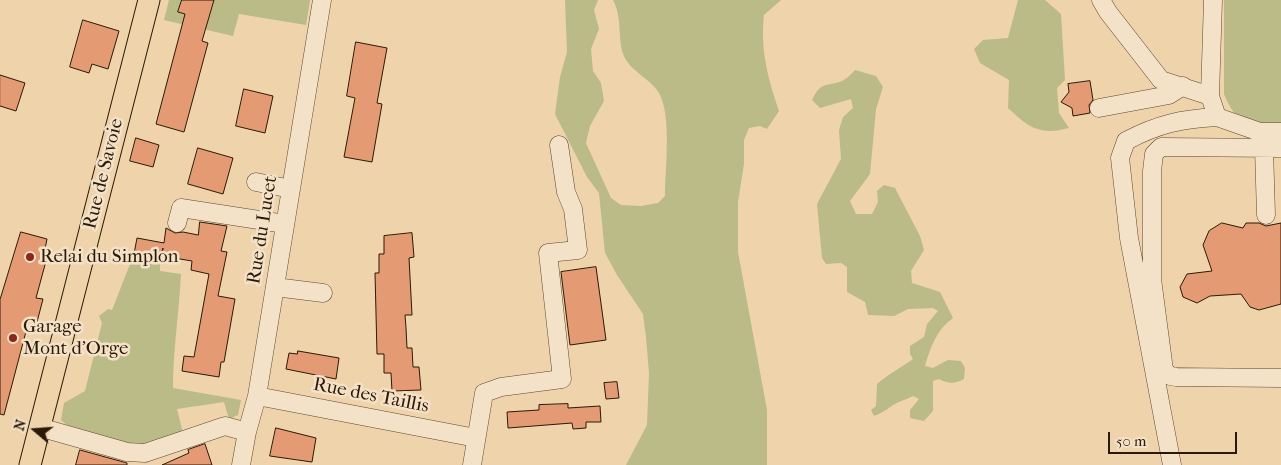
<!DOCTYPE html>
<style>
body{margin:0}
#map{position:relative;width:1281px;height:465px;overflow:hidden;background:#eed3ab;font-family:"IM FELL French Canon",serif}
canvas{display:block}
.north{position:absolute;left:10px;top:405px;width:50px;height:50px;-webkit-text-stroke:4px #f4e2c8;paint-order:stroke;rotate:288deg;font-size:14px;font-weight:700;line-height:20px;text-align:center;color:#2b1907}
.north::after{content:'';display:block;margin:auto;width:18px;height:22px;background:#2b1907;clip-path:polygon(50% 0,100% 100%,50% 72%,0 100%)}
.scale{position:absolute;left:1108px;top:432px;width:129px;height:22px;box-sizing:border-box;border:2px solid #2b1907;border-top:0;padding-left:6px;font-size:15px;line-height:18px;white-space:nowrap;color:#2b1907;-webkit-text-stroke:4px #f4e2c8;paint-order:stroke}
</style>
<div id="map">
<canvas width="1281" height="465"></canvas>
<div class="north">N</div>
<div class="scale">50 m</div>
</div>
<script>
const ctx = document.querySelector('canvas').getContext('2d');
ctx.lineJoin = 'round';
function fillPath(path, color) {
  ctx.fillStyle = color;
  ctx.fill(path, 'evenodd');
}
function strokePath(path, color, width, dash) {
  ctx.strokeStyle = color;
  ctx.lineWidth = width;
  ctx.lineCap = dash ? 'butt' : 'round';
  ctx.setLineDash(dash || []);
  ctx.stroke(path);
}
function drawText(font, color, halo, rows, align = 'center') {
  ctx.font = font + ' "IM FELL French Canon",serif';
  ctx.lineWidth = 5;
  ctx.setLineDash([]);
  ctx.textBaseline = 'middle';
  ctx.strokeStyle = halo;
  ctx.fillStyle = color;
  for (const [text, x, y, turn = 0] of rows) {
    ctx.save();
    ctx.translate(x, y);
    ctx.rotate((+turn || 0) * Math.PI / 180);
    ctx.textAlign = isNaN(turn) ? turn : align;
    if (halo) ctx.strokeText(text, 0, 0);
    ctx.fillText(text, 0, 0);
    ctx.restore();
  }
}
const green = new Path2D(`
 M169,0h13l-4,12 30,8 6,-20h96l-4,25 -67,-11 -6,22 -69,-16z
 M565,0h33l-4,10 5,19 -8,20 2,22 8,12 3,18 -14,25 -4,17 25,55 10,7 20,1 17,-3 7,-7c0,-27 7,-80 -6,-103 -9,-15 -28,-21 -35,-37 -7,-15 -1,-38 -11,-56h168l-17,15c-4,34 4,64 15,96l-12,18 -7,-3 -11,2 -5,12v24l-6,38v50l29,158v55h-141l21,-40 2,-52 -3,-36 -3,-23 -26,-39 -12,-22 -6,-60 -12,-16 -32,-63 5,-37 7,-25z
 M1018,0h27l16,14 4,66 -8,8 2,25 10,15c-30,8 -41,-1 -61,-20l1,-28 -29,-17 -6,-14 9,-9 25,-2z
 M1224,0h57v128c-31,0 -45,-4 -57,-34z
 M855,70l21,6 7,11 -7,22 -6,65 -20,27 6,13h16l6,-12 -1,-11 7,-6 11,3 25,48 4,14 -13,21 1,12 28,9 13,26c-16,11 -23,30 -28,48l8,2 15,-8 13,1 4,7 -1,11c-10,5 -15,5 -25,0l-6,2v30l-9,10 -14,-3v-8l9,-11 -6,-3c-7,4 -14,5 -20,9 -7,5 -11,8 -19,11l-3,-6 5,-4 1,-22c11,-10 24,-16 36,-25l-3,-5v-8l14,-9 3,-13 11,-13 -5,-3 -25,1 -14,7 -26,-1 -3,-13 -18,-10v-25l-6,-4 -15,1 -4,-6 -5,-54 24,-45 -2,-29 4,-13 10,-9 -2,-9 -31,9 -8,-8c9,-19 14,-13 30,-19 5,-2 10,-8 13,-11z
 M134,254l26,5v12l21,3c-2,39 -8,76 -8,114l68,12 -3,15 -9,4 -5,-17 -47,7 6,24 -46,14 -67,-19 -9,-8 3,-17 21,-12 17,-68 -3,-7 9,-7 4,1z`);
const building = new Path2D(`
 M182,0h32l-12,41 6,2 -24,89 -28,-8 29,-110 -7,-2z
 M83,20l36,11 -11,38 -16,-5 -3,9 -19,-6z
 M356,42l31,6 -10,55 5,1 -10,58 -28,-5 11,-59 -8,-2z
 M0,75l25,8 -9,28 -16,-5z
 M1090,81l3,19 -4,5 1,8 -17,3 -1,-8 -11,-6 8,-10 -1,-8z
 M244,89l29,7 -8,37 -29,-7z
 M136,138l23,7 -6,22 -23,-6z
 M198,148l35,10 -10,36 -35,-10z
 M200,222l27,4 -6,25 6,1 -9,44 17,3 -11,63h-3l-2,15 -37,-6 2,-15 10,1 15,-83 -18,-4 1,-9 -30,-5 1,-8 -3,11 -26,-5 3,-16 27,5 2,-15 9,5 8,-1 15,3z
 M1222,223l21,5 3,-5h13l7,3 15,-3v81l-22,6 -9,-3 -9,-13 -31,2 -13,7 -14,-6 -3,-10 7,-13 25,-3 -9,-26 6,-14z
 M21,232l26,7 -2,10 4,1 -13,48 7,1 -6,23 -8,-2 -25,95 -4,-1v-114z
 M412,233l2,24 -5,1 3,57h-7l1,13 1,20h5l1,19h6l2,23 -29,1 -1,-18h-7v-19h-7l-2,-81h4v-19h5v-18z
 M596,267l10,73 -36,5 -9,-73z
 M298,351l41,7 -3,21 -50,-10 3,-16 8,1z
 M617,382l2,16 -13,1 -2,-16z
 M568,404v4l32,-2 1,16h-15v6l-13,1 -1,-6 -64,5 -1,-16 32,-2v-5z
 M276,428l40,10 -4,24 -42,-6z
 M205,444l7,21h-50l27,-12 -1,-3z
 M80,450l47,13v2h-51z`);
const minor = new Path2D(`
 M1101,0l7,12 53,68 49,16
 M1213,0l-3,96 7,21 43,15h21
 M1099,108l70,-13 14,-9
 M1264,148l2,67
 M1281,148l-120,-1 -7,7 -2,17v108l12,91 6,6 6,1 105,1
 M256,182l35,7
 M177,223l4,-15 104,16
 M275,287l48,6
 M257,396l219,42
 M39,427l88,25 18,1 80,-27 22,6
 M241,465l6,-33 10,-36 65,-396
 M472,465l12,-72 17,-6 61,-8 -14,-126 30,-3 -5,-41 -7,-17 -7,-47
 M1172,465l-43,-227 -9,-80 6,-17c32,-17 55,-22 91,-24`);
const major = new Path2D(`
 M30,465l119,-465`);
const markers = [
 [30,257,5,"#8f2418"],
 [13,338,5,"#8f2418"]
];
const streetNames = [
 ["Rue de Savoie",104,174,-76],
 ["Rue du Lucet",263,230,-81],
 ["Rue des Taillis",371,396,11]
];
const poiNames = [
 ["Relai du Simplon",40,257],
 ["Garage",23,327],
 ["Mont d'Orge",23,349]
];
fillPath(green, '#bbbb87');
fillPath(building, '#e49b73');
strokePath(building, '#2b1907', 1);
strokePath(minor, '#5c4830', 19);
strokePath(major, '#2b1907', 23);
strokePath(minor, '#f4e2c8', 18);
strokePath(major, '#eed3ab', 21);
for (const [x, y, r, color] of markers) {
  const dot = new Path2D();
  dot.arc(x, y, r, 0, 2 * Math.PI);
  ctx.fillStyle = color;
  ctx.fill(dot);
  strokePath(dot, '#f4e2c8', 2);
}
drawText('19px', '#2b1907', '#f4e2c8', streetNames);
drawText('19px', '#2b1907', '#f4e2c8', poiNames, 'left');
</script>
